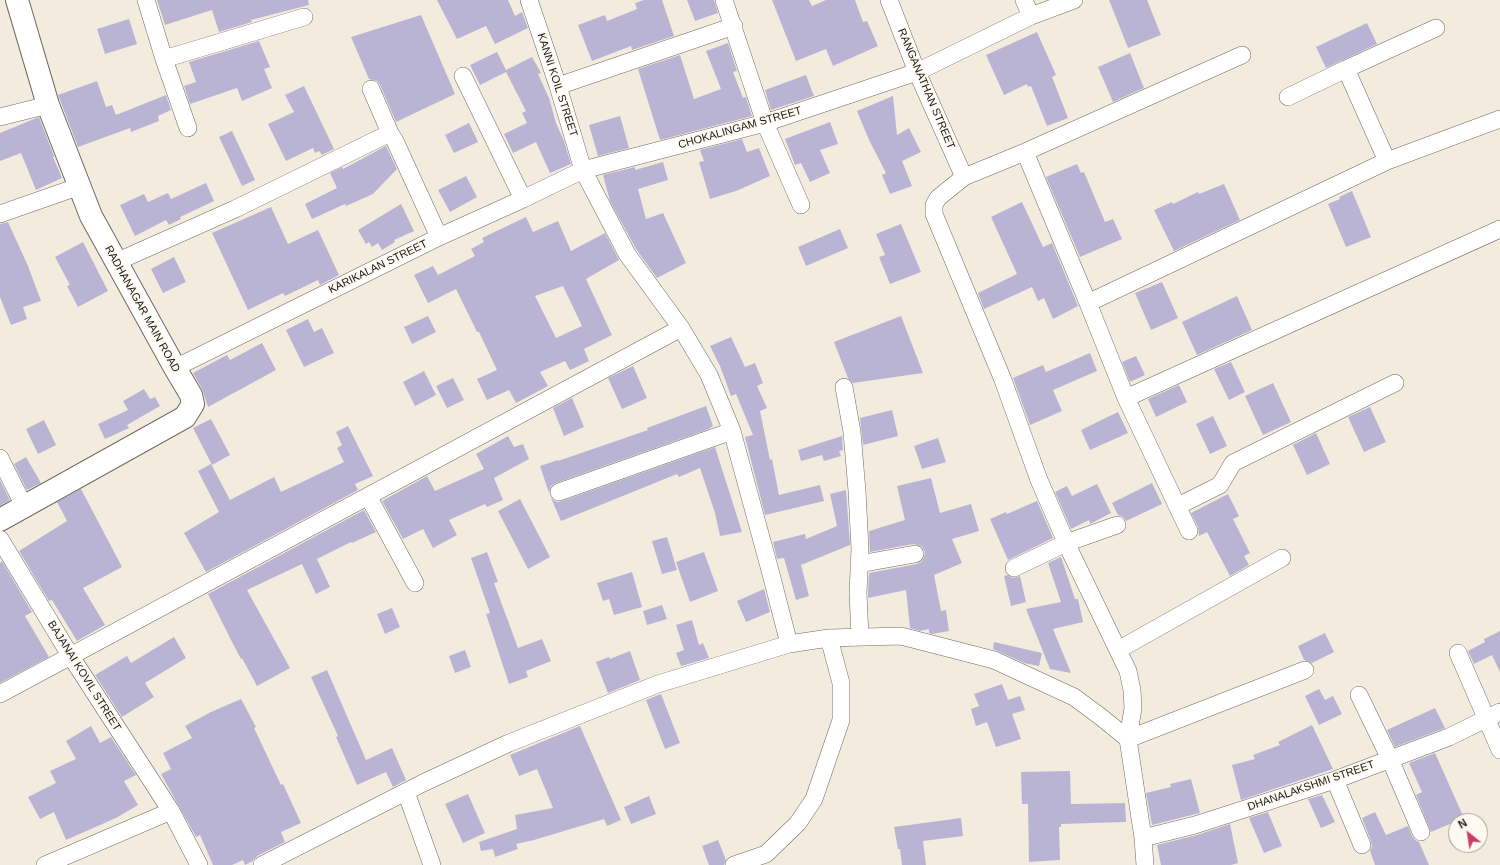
<!DOCTYPE html>
<style>
body{margin:0}
#map{position:relative;width:1500px;height:865px;overflow:hidden;background:#f3ecde;font-family:Helvetica,sans-serif}
canvas{display:block}
.north{position:absolute;left:1448px;top:813px;width:40px;height:40px;box-sizing:border-box;background:#fef9f1;border:1px solid #a39f98;border-radius:50%;rotate:330deg;font-size:11px;font-weight:700;line-height:16px;text-align:center;color:#1b1813}
.north::after{content:'';display:block;margin:auto;width:14px;height:18px;background:#ca3b65;clip-path:polygon(50% 0,100% 100%,50% 72%,0 100%)}
</style>
<div id="map">
<canvas width="1500" height="865"></canvas>
<div class="north">N</div>
</div>
<script>
const ctx = document.querySelector('canvas').getContext('2d');
ctx.lineJoin = 'round';
function fillPath(path, color) {
  ctx.fillStyle = color;
  ctx.fill(path, 'evenodd');
}
function strokePath(path, color, width, dash) {
  ctx.strokeStyle = color;
  ctx.lineWidth = width;
  ctx.lineCap = dash ? 'butt' : 'round';
  ctx.setLineDash(dash || []);
  ctx.stroke(path);
}
function drawText(font, color, halo, rows, align = 'center') {
  ctx.font = font + ' Helvetica,sans-serif';
  ctx.lineWidth = 3.5;
  ctx.setLineDash([]);
  ctx.textBaseline = 'middle';
  ctx.strokeStyle = halo;
  ctx.fillStyle = color;
  for (const [text, x, y, turn = 0] of rows) {
    ctx.save();
    ctx.translate(x, y);
    ctx.rotate((+turn || 0) * Math.PI / 180);
    ctx.textAlign = isNaN(turn) ? turn : align;
    if (halo) ctx.strokeText(text, 0, 0);
    ctx.fillText(text, 0, 0);
    ctx.restore();
  }
}
const building = new Path2D(`
 M157,0h151l1,5 -58,15 1,2 -33,10 -7,-22 -47,15z
 M437,0h71l7,16 7,-4 6,16 -33,16 -9,-18 -29,13z
 M644,0h18l12,36 -42,14 -1,-4 -39,15 -14,-36 27,-10 2,6 30,-12 -2,-6z
 M687,0h27l4,13 -23,8z
 M772,0h37l3,6 14,-6h29l8,22 4,-1 11,25 -45,20 -7,-17 -30,12z
 M1109,0h38l14,35 -33,13z
 M421,15l34,79 -59,28 -16,-37 -3,-4 -8,-2 -18,-42z
 M129,19l8,25 -32,10 -8,-25z
 M1367,23l10,21 -51,24 -10,-21z
 M1037,32l19,43 -4,2 16,41 -21,8 -16,-40 -3,1 -1,-3 -23,11 -18,-40z
 M259,41l11,26 -6,2 8,19 -30,13 -5,-13 -47,16 -6,-18 12,-4 -7,-20z
 M728,43l9,28 -4,1 10,26 3,-1 6,19 -92,24 -22,-71 42,-14 14,44 27,-10 -15,-38z
 M497,52l9,18 26,-13 9,16 -3,1 11,24 7,25 8,18 7,23 -21,9 -14,-31 -23,11 -9,-19 23,-11 -5,-10 4,-2 -20,-39 -26,13 -10,-20z
 M1130,53l14,35 -31,14 -15,-35z
 M806,75l8,21 -43,14 -6,-20z
 M97,81l9,26 6,-2 4,10 50,-20 5,15 -13,6 1,5 -28,11 -1,-4 -52,19 -20,-52z
 M304,86l30,63 -12,6 -3,-4 -4,2 -2,-5 -27,13 -18,-37 26,-12 -9,-17z
 M893,96l4,39 12,-7 12,24 -19,9 10,25 -22,8 -8,-19 4,-2 -17,-33 -12,-29z
 M620,116l9,32 -31,8 -9,-31z
 M39,117l15,39 -1,1 9,21 -26,12 -15,-37 -21,8v-28z
 M830,122l8,22 -18,6 10,23 -20,9 -9,-19 -6,2 -10,-26z
 M469,123l9,19 -24,11 -9,-18z
 M232,131l23,49 -13,6 -23,-49z
 M742,139l5,13 12,-4 11,28 -34,15 -26,8 -11,-37 5,-1 -4,-11z
 M386,146l11,23 -24,25 -27,12 -1,-2 -33,15 -7,-15 32,-16 -7,-15 12,-6 1,2z
 M663,162l5,18 -30,9 8,30 17,-6 23,50 -29,15 -21,-29 -26,-48 -7,-26 32,-8v3z
 M1077,164l4,9 3,-1 21,50 8,-3 9,20 -42,18 -34,-80z
 M466,176l11,21 -27,15 -12,-22z
 M206,183l8,18 -34,16 1,2 -12,6 -3,-5 -31,16 -15,-31 24,-11 4,8 20,-9 3,6z
 M1224,184l16,36 -66,31 -20,-41 18,-8 1,2 25,-12 1,2z
 M1352,191l19,46 -25,10 -18,-43 12,-5 -1,-2z
 M1022,202l21,45 9,-4 26,63 -25,13 -9,-21 -6,3 -6,-14 -48,22 -6,-16 39,-19 -26,-57z
 M401,204l13,27 -20,9 1,2 -13,8 -4,-7 -6,4 -3,-5 -3,2 -8,-14z
 M271,207l17,37 30,-14 21,45 -19,10 -2,-5 -33,16 -2,-3 -35,17 -36,-77z
 M526,217l7,15 25,-11 13,30 34,-18 14,27 -33,19 26,56 -28,14 5,12 -19,9 -5,-9 -25,11 8,14 -32,17 -7,-13 -22,10 -10,-21 20,-9 -18,-38h-2l-21,-43 -28,14 -14,-28 19,-9 5,9 37,-19 -4,-7 13,-7 -2,-4zM563,286l19,40 -26,12 -21,-42z
 M8,222l20,44 13,35 -18,6 4,12 -16,6 -11,-28v-73z
 M901,224l20,48 -31,12 -11,-27 6,-2 -9,-21z
 M840,229l8,19 -42,18 -8,-19z
 M83,242l25,49 -30,16 -11,-21 3,-1 -15,-28z
 M174,257l12,25 -23,11 -12,-24z
 M1162,282l16,36 -27,12 -16,-37z
 M1237,296l15,34 -55,25 -15,-33z
 M428,316l8,16 -24,12 -8,-17z
 M901,316l22,57 -70,10 -5,-5 -14,-36z
 M308,319l6,13 8,-4 12,25 -30,14 -18,-37z
 M731,337l14,30 10,-4 8,20 -6,3 10,22 -7,3 10,49 2,-1 7,36 41,-10 4,16 -59,14 -20,-78 8,-2 -17,-41 -5,2 -11,-30 -10,-20z
 M262,343l14,27 -68,37 -6,-18 -9,-16 34,-18 3,5z
 M1090,353l7,18 -44,19 9,21 -32,14 -17,-47 30,-13 3,7z
 M1136,356l9,19 -15,7 -8,-20z
 M1231,362l14,30 -16,8 -15,-31z
 M633,366l14,32 -25,11 -14,-31z
 M424,371l12,24 -21,11 -12,-24z
 M453,378l11,22 -17,8 -11,-22z
 M1273,383l18,39 -28,13 -18,-39z
 M1179,385l8,17 -31,15 -8,-18z
 M144,389l6,10 5,-2 5,9 -33,19 2,3 -24,11 -7,-15 30,-14 -5,-9z
 M572,398l12,29 -20,9 -11,-28z
 M706,406l7,20 -4,3 -153,54 -5,3 -2,7 -9,-27 18,-6v1l90,-31 -1,-2z
 M1370,407l16,35 -22,10 -16,-35z
 M892,410l6,26 -35,9 -3,-27z
 M1118,412l10,21 -38,17 -9,-20z
 M1213,416l14,30 -17,8 -14,-30z
 M211,419l19,36 -18,10 -19,-37z
 M44,420l12,25 -18,9 -12,-25z
 M348,426l25,50 -18,8 3,6 -152,82 -22,-39 35,-21 -21,-41 13,-7 19,36 44,-23 7,15 63,-30 -7,-14 5,-3 -6,-13z
 M1316,433l14,31 -23,11 -14,-30z
 M508,436l6,11 9,-3 6,15 -35,19 9,22 -16,7 -2,-3 -36,16 8,15 -24,13 -10,-19 -20,10 -21,-38 45,-25 8,15 49,-22 -8,-15z
 M842,436l1,14 -4,1 2,5 -17,5 -2,-6 -21,6 -3,-11z
 M938,438l8,24 -24,7 -8,-23z
 M715,447l27,85 -22,4 -5,-23 -15,-45 -21,9 -2,-3 -116,47 -10,-23 6,4 5,-1z
 M26,457l15,26 -14,7 -13,-26z
 M931,478l9,35 31,-9 8,27 -27,8 10,24 -28,12 7,36 5,-1 3,21 -17,3 -3,-1v-4l-9,2 -10,-3 -4,-38 -38,8v-5l1,-20 48,-9 4,-2 3,-4 1,-6 -3,-5 -4,-2 -5,-1 -43,8 -1,-21 36,-11 -8,-34z
 M0,480l10,20 -10,6z
 M1152,483l10,21 -36,17 -3,-4 -5,-2 -6,-12z
 M1097,484l14,29 -21,11 -1,-4 -18,9 -16,-37 12,-6 5,10z
 M81,489l41,78 -39,21 22,37 -28,16 -25,-41 -3,1 -30,-50 48,-30 -10,-19z
 M846,490l4,55 -49,20 8,31 -13,4 -12,-42 -7,1 -4,-17 32,-8 1,5 31,-13 -7,-32z
 M1228,494l11,22 -6,3 17,34 -6,3 5,9 -19,11 -23,-44 -8,4 -1,-9 -7,-14z
 M520,499l30,58 -22,12 -30,-58z
 M1037,501l16,37 -45,22 -18,-41 16,-7 1,2z
 M364,510l12,22 -24,11 -1,-1 -34,17 13,28 -14,7 -14,-30 -55,26 43,78 -33,18 -15,-28 -1,1 -8,-15 -25,-50z
 M667,537l10,33 -15,4 -10,-33z
 M487,552l11,30 -4,1 24,65 24,-9 9,22 -25,10 2,6 -19,7 -23,-70 4,-1 -19,-55z
 M704,552l14,39 -28,11 -14,-40z
 M1061,557l14,42h3l5,23 -30,7 18,44 -21,-4 -24,-60 35,-7 -13,-39z
 M2,561l30,51 -7,4 24,41 -49,26v-120z
 M632,572l10,35 -28,8 -5,-16 -6,2 -6,-18z
 M1007,575l6,3 7,-2 6,26 -15,4 -7,-30z
 M764,589l6,23 -24,10 -9,-21z
 M662,605l5,14 -20,6 -4,-14z
 M392,608l8,19 -15,7 -8,-20z
 M692,620l7,25 4,-2 6,15 -28,8 -5,-13 8,-3 -8,-25z
 M1500,631v41l-8,-17 -18,9 -6,-13 17,-9 -1,-3z
 M1325,633l9,19 -22,11 -8,-3 -6,-14z
 M174,637l12,21 -41,25 9,14 -32,20 -27,-42 32,-19 4,7z
 M994,642l48,11 -3,13 -15,-3 -31,-14z
 M465,650l6,17 -16,6 -6,-17z
 M630,651l10,29 -32,13 -12,-31 13,-5 1,2z
 M327,670l39,90 26,-12 14,32 -13,7 -7,-15 -29,13 -21,-48 2,-1 -27,-59z
 M1002,684l6,16 12,-4 5,14 -13,4 9,25 -25,8 -9,-25 -11,4 -5,-17 8,-3 -5,-12z
 M1319,689l6,11 8,-4 9,18 -23,11 -14,-29z
 M661,694l19,49 -15,6 -19,-49z
 M241,699l15,28 -2,1 27,57 2,-1 18,39 -20,9 4,10 -28,14 -4,5 -8,4 -2,-5 -11,5h-19l-13,-30 -4,2 -35,-63 10,-5 -8,-16 29,-15 -7,-12 26,-14z
 M1435,708l10,20 -50,19 -8,-17z
 M1312,725l21,44 -92,31 -9,-35 23,-6 -2,-4 27,-10 -2,-3z
 M91,726l9,17 11,-6 25,38 -12,6 14,24 -22,13 -50,22 -12,-28 -14,7 -12,-22 28,-14 -6,-12 26,-12 -10,-18z
 M580,726l41,94 -14,6 -3,-7 -70,21 -18,4 2,5 -23,8 -2,-8 -12,2 -2,-9 38,-13 -2,-14 38,-7 -16,-39 -18,7 -9,-21z
 M1435,753l29,65 -33,14 -15,-37 6,-3 -13,-29z
 M1070,771l1,33 54,-1 1,19 -65,2v3h-2l1,33 -31,2 -1,-58h-6l-1,-32z
 M1191,779l9,34 -48,12 -6,-32 25,-6 -1,-3z
 M468,794l17,39 -22,10 -18,-39z
 M1322,795l13,27 -14,6 -13,-29z
 M649,796l7,18 -25,10 -7,-17z
 M1268,812l14,34 -18,7 -15,-35z
 M1375,812l11,23 22,-9 4,10 3,4 4,2 10,23h-54l-5,-14 2,-4 -1,-6 -9,-23z
 M961,818l2,18 -40,5 3,24h-24l-2,-16h-2l-4,-22z
 M1230,824l8,39 -7,2h-70l-4,-20 40,-10z
 M718,840l8,20 -2,5h-15l-7,-19z`);
const minor = new Path2D(`
 M146,0l18,59 24,69
 M724,0l41,123 36,82
 M889,0l28,72 47,105
 M1024,0l7,16 43,-16
 M164,59l140,-42
 M1346,69l90,-41
 M463,76l60,123
 M558,86l176,-60
 M371,89l19,44
 M0,117l48,-12
 M1025,152l63,151 299,-142 -41,-92 -58,28
 M1387,161l113,-42
 M0,214l80,-28
 M116,262l119,-53 155,-76 5,8 44,96
 M1088,303l38,95 63,133
 M681,328l28,47 23,56 39,143 18,70
 M175,368l264,-131 84,-38 60,-29 182,-47 152,-51 114,-56
 M844,387l8,45 5,59 3,58 -2,44 2,44
 M1126,398l374,-169
 M0,458l24,48
 M559,492l173,-61
 M368,496l47,87
 M1178,506l42,-21 13,-22 162,-80
 M0,539l70,116 101,156 28,54
 M859,564l56,-10
 M1014,568l52,-25 51,-18
 M829,638l72,-2 93,24 80,37 27,20 27,22 5,-31 -1,-18 -4,-19 -59,-122 -30,-69 -36,-100 -69,-166v-9l4,-7 26,-21 61,-25 217,-97
 M1118,650l164,-92
 M1458,653l42,97
 M0,694l681,-366 -54,-74 -44,-84 -25,-84 -29,-86
 M1359,695l31,64 31,73
 M1335,780l27,65
 M406,792l26,73
 M1143,838l-15,-99 177,-69
 M45,865l126,-54
 M262,865l161,-82 86,-40 149,-59 131,-40 40,-6 12,45v37l-27,79 -16,24 -32,31 -32,11
 M1145,865l-2,-27 52,-13 140,-45 114,-43 51,-25`);
const tertiary = new Path2D(`
 M0,520l185,-103 8,-13 -2,-9 -16,-27 -84,-152 -43,-111 -31,-105`);
const streetNames = [
 ["KANNI KOIL STREET",557,85,72],
 ["RANGANATHAN STREET",926,89,67],
 ["CHOKALINGAM STREET",740,128,-16],
 ["KARIKALAN STREET",378,267,-26],
 ["RADHANAGAR MAIN ROAD",142,309,61],
 ["BAJANAI KOVIL STREET",84,676,58],
 ["DHANALAKSHMI STREET",1311,786,-19]
];
fillPath(building, '#bab4d4');
strokePath(minor, '#706a5e', 18);
strokePath(tertiary, '#706a5e', 24);
strokePath(minor, '#fff', 17);
strokePath(tertiary, '#fff', 22);
drawText('11px', '#1b1813', '#fef9f1', streetNames);
</script>
